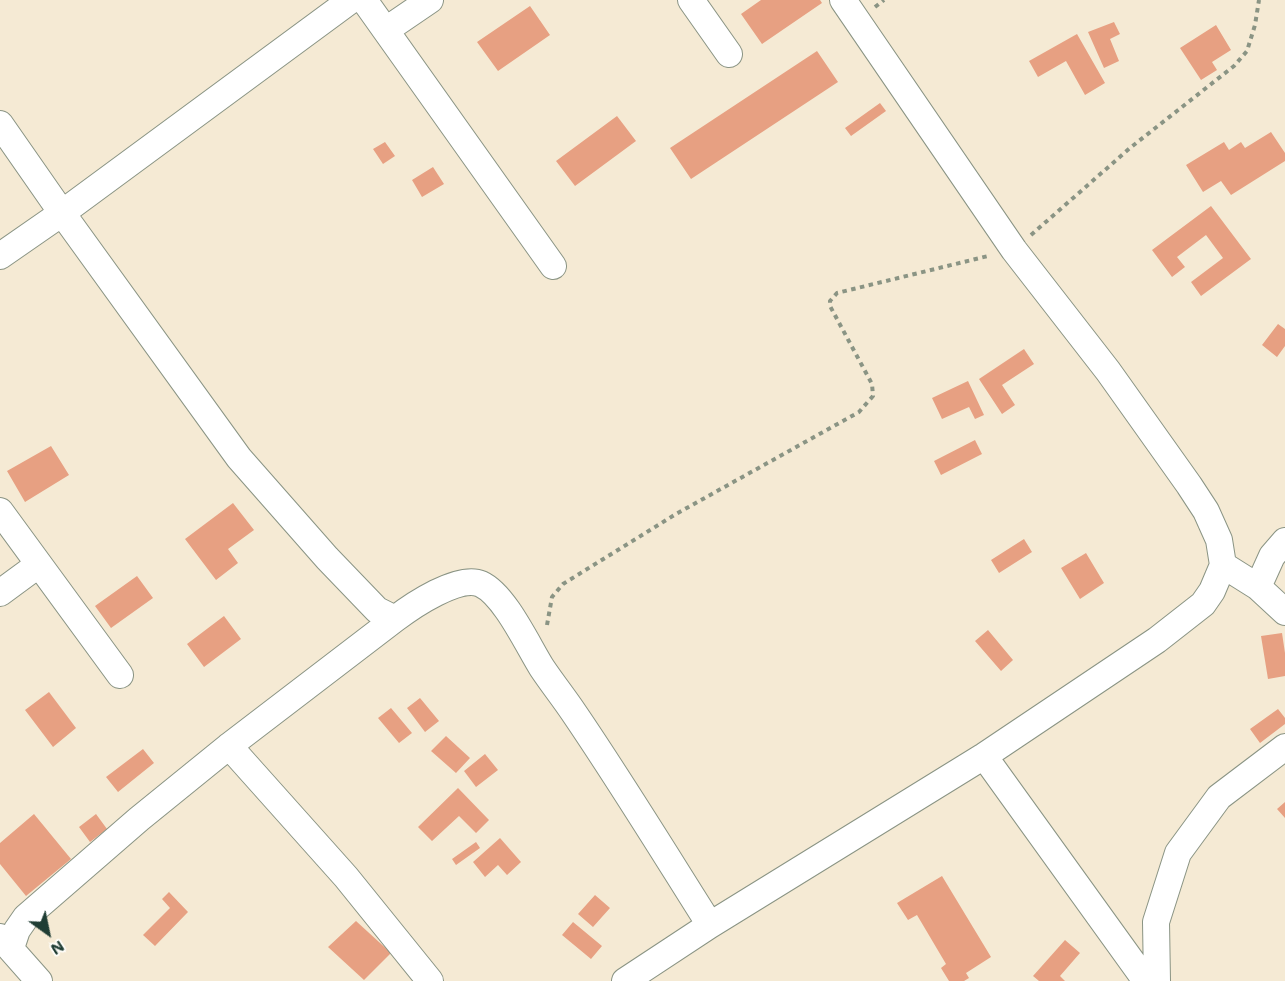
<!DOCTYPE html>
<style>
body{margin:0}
#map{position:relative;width:1285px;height:981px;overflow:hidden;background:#f5ead4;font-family:Mali,sans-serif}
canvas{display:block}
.north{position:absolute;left:18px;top:903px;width:60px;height:60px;-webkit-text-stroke:4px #fdfcf7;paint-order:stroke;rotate:147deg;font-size:16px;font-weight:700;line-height:24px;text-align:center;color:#1f3d34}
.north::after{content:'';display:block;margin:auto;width:21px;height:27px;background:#1f3d34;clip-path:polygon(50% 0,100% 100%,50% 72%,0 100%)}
</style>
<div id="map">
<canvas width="1285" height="981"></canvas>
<div class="north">N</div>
</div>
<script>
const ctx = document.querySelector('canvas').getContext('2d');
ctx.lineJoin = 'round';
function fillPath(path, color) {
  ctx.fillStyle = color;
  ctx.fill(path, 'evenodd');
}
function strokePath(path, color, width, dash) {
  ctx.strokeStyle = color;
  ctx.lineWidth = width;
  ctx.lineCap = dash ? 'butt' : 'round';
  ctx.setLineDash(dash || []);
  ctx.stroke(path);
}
const building = new Path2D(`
 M761,0h59l2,3 -60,41 -21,-30z
 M530,6l20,29 -52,36 -21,-29z
 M1114,22l6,12 -10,5 9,22 -15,7 -16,-36z
 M1216,25l15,25 -19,12 5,8 -16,10 -21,-32z
 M1077,34l28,49 -20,12 -19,-34 -28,16 -9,-16z
 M817,51l21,31 -147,97 -21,-31z
 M880,103l6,8 -35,25 -6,-8z
 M617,116l19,25 -61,45 -19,-25z
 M1271,132l14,21v8l-54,34 -10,-14 -18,11 -17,-27 38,-23 5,8 12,-8 4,6z
 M385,142l10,14 -12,8 -10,-15z
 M433,167l11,17 -22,13 -10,-17z
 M1211,206l40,53 -50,37 -10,-14 32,-24 -17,-23 -29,22 8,10 -13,10 -20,-27z
 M1278,324l7,5v17l-8,11 -15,-12z
 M1024,349l10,15 -32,21 13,20 -13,9 -23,-35z
 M968,381l16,34 -9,4 -6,-12 -27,12 -10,-21z
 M975,440l7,14 -41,21 -7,-14z
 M51,446l18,29 -44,27 -18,-31z
 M233,503l21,27 -26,19 10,14 -22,17 -31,-41z
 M1024,539l8,13 -33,21 -8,-13z
 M1086,553l18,30 -24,16 -19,-31z
 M137,576l16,22 -42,30 -16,-22z
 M224,616l17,23 -37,28 -17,-23z
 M988,630l25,30 -12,11 -26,-30z
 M1282,633l3,20v23l-17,3 -7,-43z
 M49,692l27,36 -23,19 -28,-37z
 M420,698l19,23 -14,11 -18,-24z
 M391,708l21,25 -13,10 -21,-25z
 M1278,709l7,9v6l-25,19 -10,-14z
 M446,736l24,22 -14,15 -25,-22z
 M143,749l11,14 -36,29 -12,-15z
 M485,754l13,16 -22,17 -12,-16z
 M458,788l31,32 -13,13 -17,-17 -27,25 -14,-14z
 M1285,802v16l-8,-9z
 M34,814l37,45 -45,37 -26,-32v-21z
 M96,814l11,15 -17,13 -11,-15z
 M500,838l21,24 -14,13 -9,-10 -13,12 -12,-15z
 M476,842l4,6 -24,17 -4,-6z
 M942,876l49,81 -25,16 3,5 -5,3h-15l-8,-13 5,-4 -29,-49 -9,5 -11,-17z
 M169,892l19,20 -33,34 -12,-11 27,-27 -8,-9z
 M595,895l15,13 -17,19 -15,-13z
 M356,921l35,32 -27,27 -36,-33z
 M573,922l29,24 -11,13 -29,-24z
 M1065,940l15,13 -20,23 5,5h-26l-6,-5z`);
const path = new Path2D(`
 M875,7l9,-7
 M1031,235l99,-87 104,-82 13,-15 8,-26 4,-25
 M547,625l5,-28 11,-13 113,-70 183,-102 14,-16 -1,-12 -42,-78v-5l7,-8 151,-37`);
const minor = new Path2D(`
 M364,0l189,266
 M691,0l38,54
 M386,30l44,-30
 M0,124l62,89 177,245 88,100 50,52 18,9c17,-13 64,-45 86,-35 24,11 47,62 61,84 10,15 22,30 32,45 47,69 91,141 136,212
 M0,256l62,-43 289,-213
 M0,511l120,164
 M1223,565l35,22 27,25
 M1258,587l14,-31 13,-15
 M0,593l38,-28
 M229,746l117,131 84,104
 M984,756l162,225
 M0,937l39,44
 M11,948l6,-18 9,-13 113,-98 90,-73 166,-127
 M625,981l85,-56 274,-169 173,-116 46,-36 9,-13 11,-26 -4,-25 -13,-29 -17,-26 -81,-114 -94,-121 -171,-250
 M1157,981l-1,-59 22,-69 41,-56 66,-50`);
fillPath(building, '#e7a082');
strokePath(minor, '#8a9484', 28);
strokePath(path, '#8a9484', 4, [4.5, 4.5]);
strokePath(minor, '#fff', 26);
</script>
